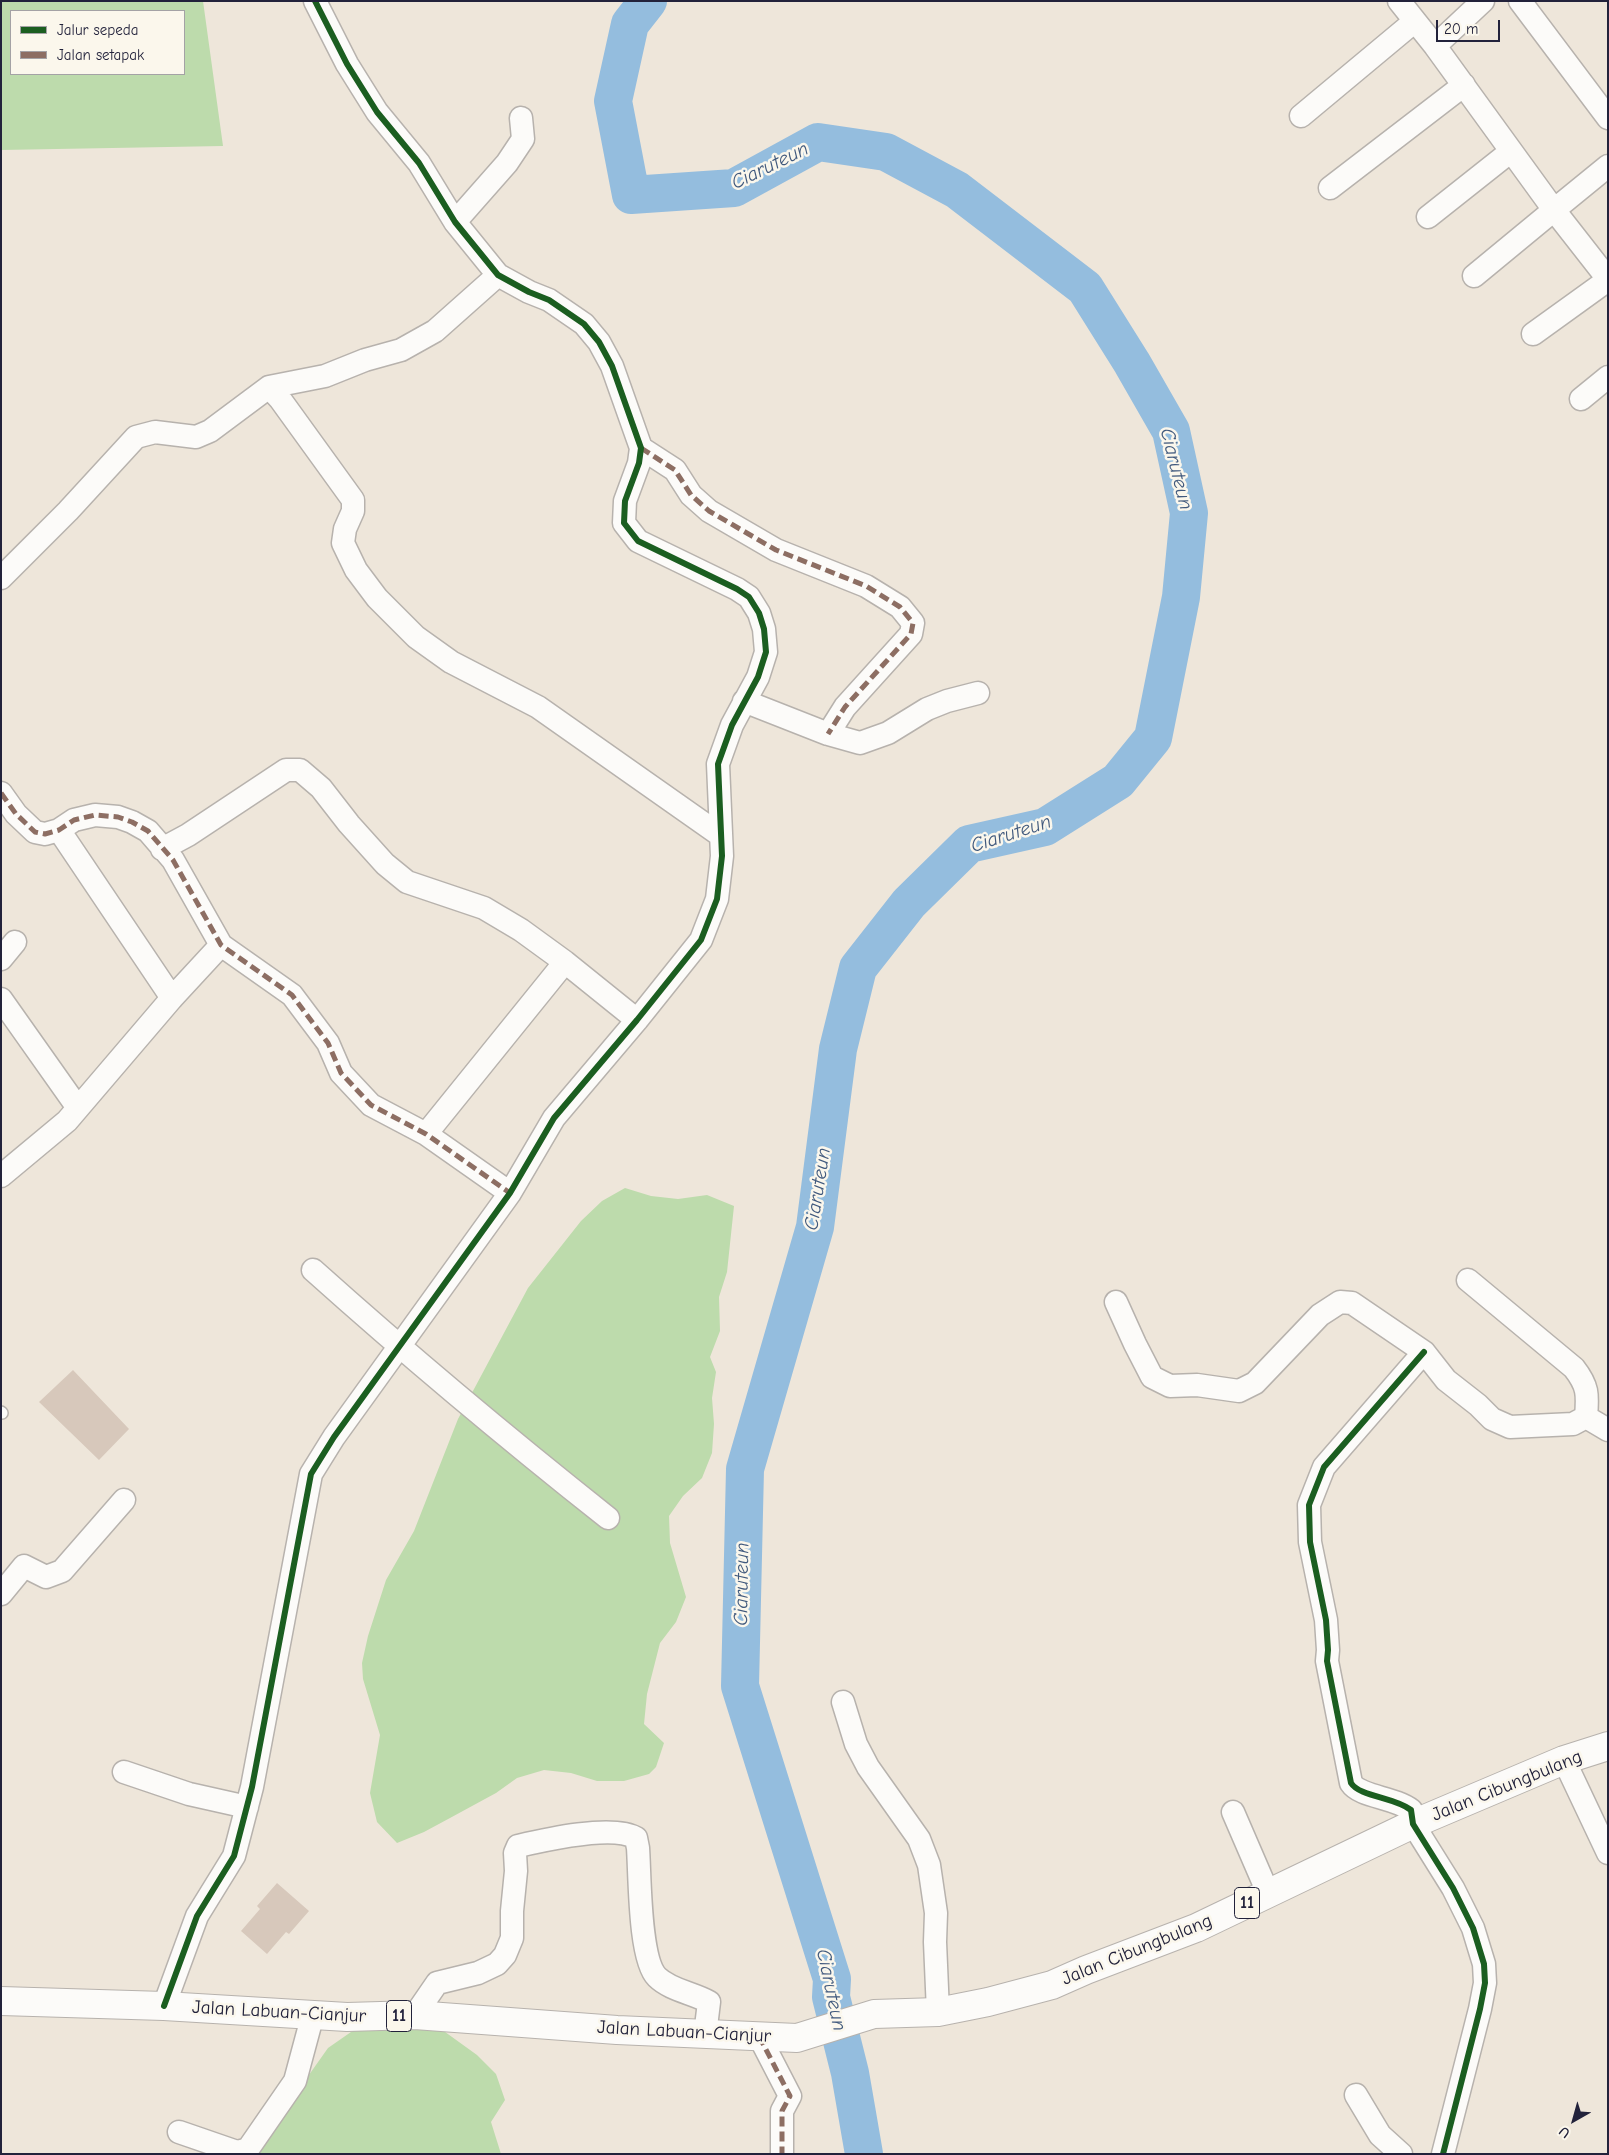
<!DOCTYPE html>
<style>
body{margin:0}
#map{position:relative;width:1609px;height:2155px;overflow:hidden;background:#eee6da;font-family:"Comic Neue",sans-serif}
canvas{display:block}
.frame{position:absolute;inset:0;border:2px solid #22223b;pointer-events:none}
.legend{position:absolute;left:10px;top:10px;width:175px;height:65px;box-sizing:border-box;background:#fbf7ec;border:1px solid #a4a2a5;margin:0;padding:6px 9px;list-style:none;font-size:15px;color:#22223b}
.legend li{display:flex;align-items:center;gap:10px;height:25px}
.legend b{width:25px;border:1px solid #a4a2a5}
.north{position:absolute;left:1549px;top:2095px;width:50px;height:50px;-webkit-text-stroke:4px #fbf7ec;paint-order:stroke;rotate:218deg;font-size:14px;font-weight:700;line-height:20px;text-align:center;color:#22223b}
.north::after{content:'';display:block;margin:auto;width:18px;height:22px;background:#22223b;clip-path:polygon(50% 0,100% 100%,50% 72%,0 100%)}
.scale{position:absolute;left:1436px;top:20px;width:64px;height:22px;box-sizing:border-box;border:2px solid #22223b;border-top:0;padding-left:6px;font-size:15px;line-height:18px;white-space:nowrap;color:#22223b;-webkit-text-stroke:4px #fbf7ec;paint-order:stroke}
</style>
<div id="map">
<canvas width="1609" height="2155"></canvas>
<div class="frame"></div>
<ul class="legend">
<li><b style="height:6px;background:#1b5e20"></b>Jalur sepeda</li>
<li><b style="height:6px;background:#8d6e63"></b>Jalan setapak</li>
</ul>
<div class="north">U</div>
<div class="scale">20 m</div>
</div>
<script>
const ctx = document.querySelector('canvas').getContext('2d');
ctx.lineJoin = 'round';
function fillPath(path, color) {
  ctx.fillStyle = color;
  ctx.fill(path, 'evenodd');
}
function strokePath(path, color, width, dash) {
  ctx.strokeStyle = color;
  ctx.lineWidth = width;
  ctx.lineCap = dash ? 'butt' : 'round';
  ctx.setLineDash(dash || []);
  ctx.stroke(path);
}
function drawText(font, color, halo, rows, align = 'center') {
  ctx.font = font + ' "Comic Neue",sans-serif';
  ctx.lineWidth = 5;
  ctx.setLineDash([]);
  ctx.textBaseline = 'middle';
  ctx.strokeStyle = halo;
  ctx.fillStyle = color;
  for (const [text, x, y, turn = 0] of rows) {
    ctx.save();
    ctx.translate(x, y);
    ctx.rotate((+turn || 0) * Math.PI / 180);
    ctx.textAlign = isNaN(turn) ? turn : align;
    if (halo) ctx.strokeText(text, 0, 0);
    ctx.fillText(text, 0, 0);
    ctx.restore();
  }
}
const green = new Path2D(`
 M1,1h202l20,145 -222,4zM11,11h173v63h-173z
 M625,1188l26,8 27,3 29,-4 27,11 -7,66 -8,25 1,34 -10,26 6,15 -4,26 2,26 -2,29 -10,25 -19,18 -14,20 1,27 16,54 -10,25 -16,21 -13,51 -3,30 20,19 -8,24 -7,7 -25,7h-27l-26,-8 -27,-3 -27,8 -21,15 -46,25 -26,14 -27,11 -20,-21 -7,-29 10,-58 -17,-56 -1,-16 6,-27 18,-56 28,-49 44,-112 70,-131 53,-67 21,-20z
 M377,2023l57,1 43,31 19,19 9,26 -14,22 10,32h-248l75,-106 23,-16z`);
const river = new Path2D(`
 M648,1l-18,23 -17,77 18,94 103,-7 84,-46 68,10 71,38 128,98 47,75 39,68 18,82 -8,84 -28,141 -35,43 -73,46 -76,17 -60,59 -51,65 -20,81 -23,178 -70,242 -5,217 92,293 -1,18 19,76 14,81`);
const building = new Path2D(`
 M73,1370l56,59 -30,31 -60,-58z
 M277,1883l32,28 -20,23 -3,-2 -19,22 -26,-23 19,-22 -3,-3z`);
const service = new Path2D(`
 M1,1412l1,1`);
const minor = new Path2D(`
 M1399,1l36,45 119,164 54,-44
 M1520,1l88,117
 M1435,46l48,-45
 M1301,116l114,-95
 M1330,188l134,-103
 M1428,217l82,-65
 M455,222l52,-59 16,-24 -2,-21
 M1474,276l80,-66 54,69
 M1533,334l75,-54
 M269,387l11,12 73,101v11l-8,18 -2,14 13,27 21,28 39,39 35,25 87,45 182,128
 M1581,399l27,-22
 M641,448l34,22 16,25 18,16 67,39 90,36 34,21 13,16 -2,11 -66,73 -17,27
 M1,578l67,-67 68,-74 19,-5 41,5 14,-6 59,-44 56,-11 40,-16 36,-10 34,-19 63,-56
 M744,701l84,33 32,9 28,-10 39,-24 20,-8 31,-8
 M1,793l15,21 19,18 10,2 14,-4 15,-10 21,-5 23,2 14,5 16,9 25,29 48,85 71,50 36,48 13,30 30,32 55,29 84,59
 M59,830l113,168
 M162,849l26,-14 98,-65h14l21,18 28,36 36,40 22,18 77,26 37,22 44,32 72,58
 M1,959l14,-17
 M1,999l77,109
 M426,1134l139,-172
 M1,1176l66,-55 105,-123 49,-53
 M313,1270c96,86 194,168 295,248
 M1468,1280l106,88c14,18 14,26 12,49
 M1116,1302l19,42 17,33 18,9 27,-1 42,6 16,-8 65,-68 20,-13 12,1 72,49 22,28 32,25 14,14 18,8 63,-3 13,-7 22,13
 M1424,1352l-100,115 -15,38 1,37 16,78 2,30 -1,11 24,122c9,14 43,14 60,27l2,14 40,64 20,40 11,36 1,19 -5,26 -37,145
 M1,1594l23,-28 22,11 16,-6 62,-71
 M843,1702l13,42 12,23 51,72 10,26 7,48 -1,29 3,70
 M1564,1760l44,93
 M124,1772l65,22 58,13
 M1233,1812l35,81
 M164,2006l33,-90 37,-60 18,-69 59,-313 23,-37 176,-244 44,-75 83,-98 64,-80 16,-41 5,-43 -4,-92 14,-39 26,-48 8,-25 -2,-23 -5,-16 -10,-16 -12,-8 -99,-48 -14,-18 1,-22 14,-38 2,-15 -29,-82 -13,-24 -15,-18 -35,-24 -20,-8 -31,-17 -43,-53 -36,-59 -42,-51 -30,-48 -32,-63
 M415,2015l22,-32 41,-10 19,-9 8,-9 7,-17v-27l4,-40 -1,-18 3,-7c26,-6 95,-22 118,-8l2,10c2,27 1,111 19,129 13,13 36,16 52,25l-4,33
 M759,2036l31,60 -8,15v43
 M1356,2095l24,40 21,19
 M179,2132l58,20 11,-3 47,-68 18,-67`);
const trunk = new Path2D(`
 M1,2001l163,5 183,11 68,-2 202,15 180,8 77,-24 64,-2 50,-10 64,-17 34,-15 110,-42 217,-104 151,-64 44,-14`);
const quiet = new Path2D(`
 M641,448l34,22 16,25 18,16 67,39 90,36 34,21 13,16 -2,11 -66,73 -17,27
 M1,793l15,21 19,18 10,2 14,-4 15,-10 21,-5 23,2 14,5 16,9 25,29 48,85 71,50 36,48 13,30 30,32 55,29 84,59
 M759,2036l31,60 -8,15v43`);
const cycleway = new Path2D(`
 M1424,1352l-100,115 -15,38 1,37 16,78 2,30 -1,11 24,122c9,14 43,14 60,27l2,14 40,64 20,40 11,36 1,19 -5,26 -37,145
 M164,2006l33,-90 37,-60 18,-69 59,-313 23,-37 176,-244 44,-75 83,-98 64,-80 16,-41 5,-43 -4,-92 14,-39 26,-48 8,-25 -2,-23 -5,-16 -10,-16 -12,-8 -99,-48 -14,-18 1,-22 14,-38 2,-15 -29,-82 -13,-24 -15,-18 -35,-24 -20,-8 -31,-17 -43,-53 -36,-59 -42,-51 -30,-48 -32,-63`);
const shields = [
 [1247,1903,25],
 [399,2016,25]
];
const shieldNames = [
 ["11",1247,1903],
 ["11",399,2016]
];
const streetNames = [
 ["Jalan Cibungbulang",1507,1786,-22],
 ["Jalan Cibungbulang",1137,1950,-22],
 ["Jalan Labuan-Cianjur",279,2012,3],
 ["Jalan Labuan-Cianjur",684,2032,3]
];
const waterNames = [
 ["Ciaruteun",770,166,-26],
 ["Ciaruteun",1176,469,76],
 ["Ciaruteun",1011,834,-18],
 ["Ciaruteun",818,1189,-81],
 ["Ciaruteun",742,1584,-89],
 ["Ciaruteun",831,1990,78]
];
fillPath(green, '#bddbac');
strokePath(river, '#94bdde', 38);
fillPath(building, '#d7c8bb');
strokePath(service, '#b7b2ad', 14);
strokePath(minor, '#b7b2ad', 25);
strokePath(trunk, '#b7b2ad', 30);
strokePath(service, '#fcfbf9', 11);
strokePath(minor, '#fcfbf9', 22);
strokePath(trunk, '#fcfbf9', 28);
strokePath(quiet, '#8d6e63', 5, [10, 5]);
strokePath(cycleway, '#1b5e20', 6);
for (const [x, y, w] of shields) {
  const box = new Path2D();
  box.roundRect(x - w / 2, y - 15.5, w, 31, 4);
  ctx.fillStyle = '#fbf7ec';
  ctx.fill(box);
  strokePath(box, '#22223b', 1);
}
drawText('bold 18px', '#22223b', null, shieldNames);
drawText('19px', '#22223b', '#fbf7ec', streetNames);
drawText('italic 20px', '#40597d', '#fbf7ec', waterNames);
</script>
